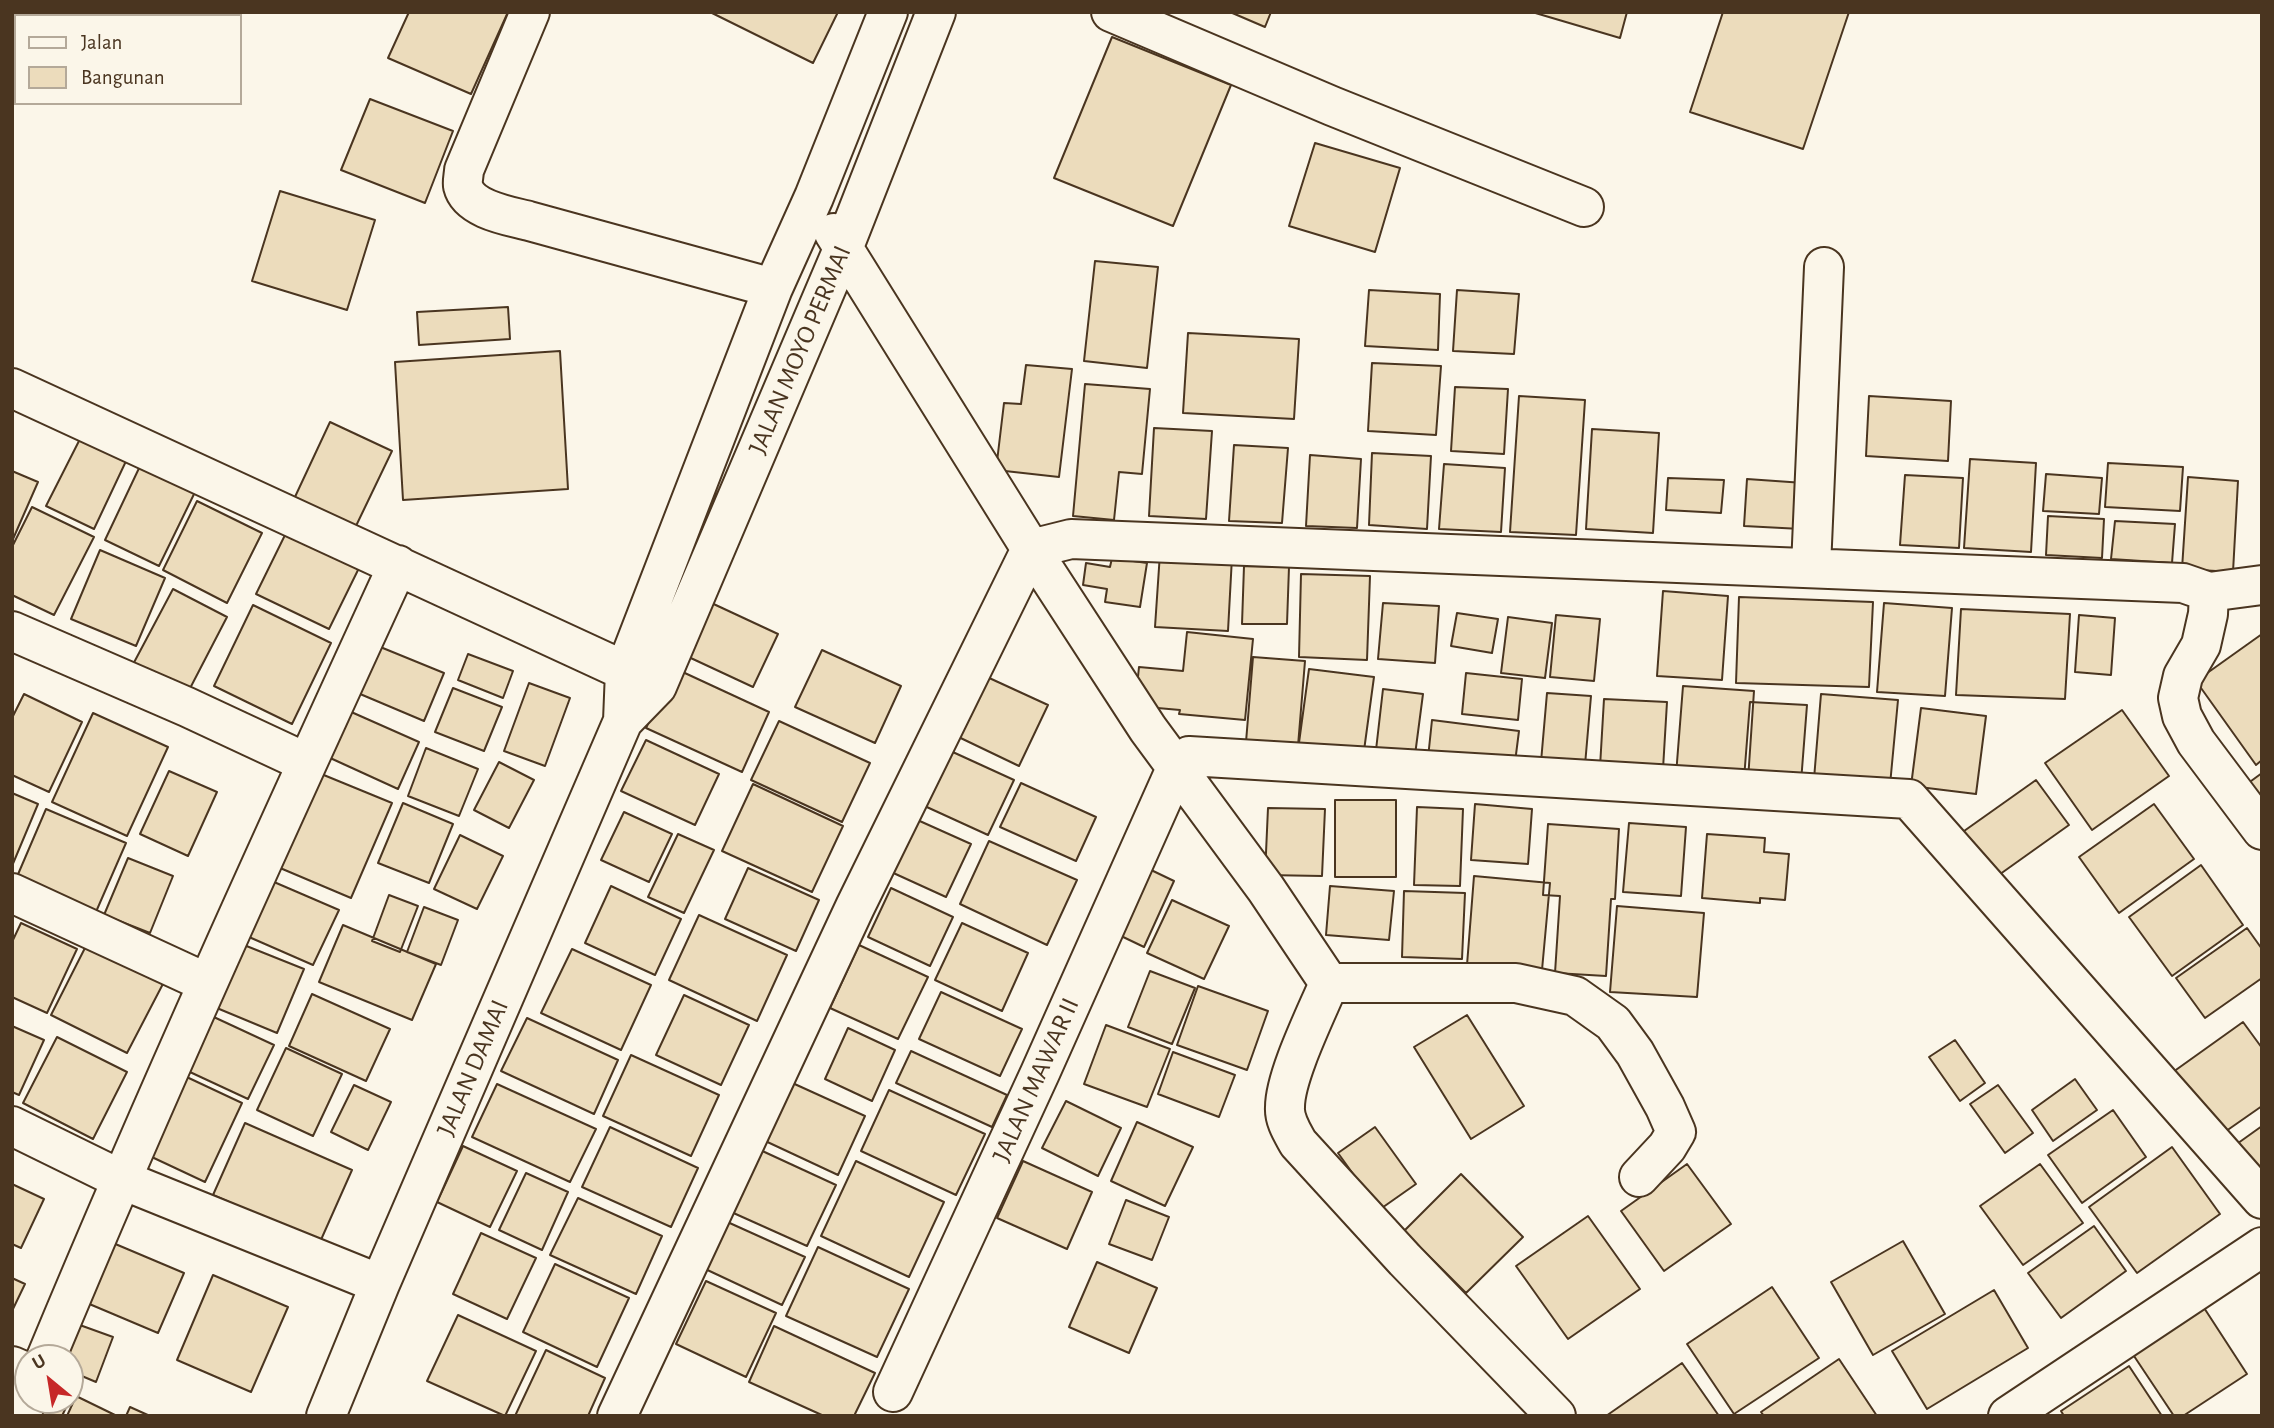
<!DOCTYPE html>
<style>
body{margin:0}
#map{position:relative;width:2274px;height:1428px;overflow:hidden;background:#fbf6e9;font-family:"Alegreya Sans",sans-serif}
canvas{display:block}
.frame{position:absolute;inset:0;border:14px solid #4a3520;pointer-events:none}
.legend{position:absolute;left:14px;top:14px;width:228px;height:91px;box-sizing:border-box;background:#fbf6e9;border:2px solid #b4a999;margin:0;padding:9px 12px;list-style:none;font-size:21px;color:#4a3520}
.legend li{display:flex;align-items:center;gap:14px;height:35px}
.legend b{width:35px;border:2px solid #b4a999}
.north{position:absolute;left:14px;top:1344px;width:70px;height:70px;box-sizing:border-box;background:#fbf6e9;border:2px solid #b4a999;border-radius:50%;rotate:330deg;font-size:19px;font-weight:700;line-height:28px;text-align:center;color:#4a3520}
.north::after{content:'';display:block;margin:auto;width:24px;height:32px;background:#c62828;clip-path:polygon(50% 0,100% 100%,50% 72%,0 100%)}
</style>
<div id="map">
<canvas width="2274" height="1428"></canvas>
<div class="frame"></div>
<ul class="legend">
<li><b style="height:9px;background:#fbf6e9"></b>Jalan</li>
<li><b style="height:19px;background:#ecdcbc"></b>Bangunan</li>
</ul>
<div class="north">U</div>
</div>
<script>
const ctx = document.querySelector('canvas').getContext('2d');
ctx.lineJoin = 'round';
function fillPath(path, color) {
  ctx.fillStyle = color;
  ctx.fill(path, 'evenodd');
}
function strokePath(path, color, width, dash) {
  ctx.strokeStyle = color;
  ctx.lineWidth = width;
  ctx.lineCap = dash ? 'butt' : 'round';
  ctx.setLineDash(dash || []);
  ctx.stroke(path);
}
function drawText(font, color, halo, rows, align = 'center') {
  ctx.font = font + ' "Alegreya Sans",sans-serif';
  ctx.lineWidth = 5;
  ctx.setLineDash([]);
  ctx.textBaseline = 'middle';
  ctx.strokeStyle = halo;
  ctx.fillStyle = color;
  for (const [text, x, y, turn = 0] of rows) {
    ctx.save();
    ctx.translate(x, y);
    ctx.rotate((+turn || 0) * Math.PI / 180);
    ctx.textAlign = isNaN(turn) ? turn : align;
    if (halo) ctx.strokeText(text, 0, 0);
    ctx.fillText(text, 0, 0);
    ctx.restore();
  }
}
const building = new Path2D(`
 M409,12h99l-37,82 -83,-36z
 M710,12h128l-25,51z
 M1230,12h41l-6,15z
 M1532,12h95l-7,26z
 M1723,12h126l-46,137 -113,-37z
 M1112,37l119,48 -58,141 -119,-48z
 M370,99l83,32 -28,72 -84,-33z
 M1315,143l85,25 -25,84 -86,-26z
 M280,191l95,29 -28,90 -95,-29z
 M1095,261l63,6 -11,101 -63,-7z
 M1369,290l71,4 -2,56 -73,-4z
 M1457,290l62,4 -5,60 -61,-3z
 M508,307l2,32 -91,6 -2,-33z
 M1188,333l111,6 -5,80 -111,-6z
 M560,351l8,138 -165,11 -8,-138z
 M1372,363l69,3 -5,69 -68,-4z
 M1026,365l46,4 -13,108 -63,-7 8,-67 17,1z
 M1085,384l65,5 -8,85 -23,-2 -5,48 -41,-4z
 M1455,387l53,2 -4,65 -53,-3z
 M1519,396l66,4 -9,135 -66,-3z
 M1869,396l82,5 -3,60 -82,-5z
 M330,422l62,29 -37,77 -61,-29z
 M1154,428l58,3 -6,88 -57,-3z
 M1592,429l67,4 -6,100 -67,-4z
 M81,437l46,22 -33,70 -48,-23z
 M1234,445l54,3 -6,75 -53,-2z
 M1372,453l59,3 -4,73 -58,-4z
 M1310,455l51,4 -4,69 -51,-2z
 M1970,459l66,4 -5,89 -67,-4z
 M2108,463l75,4 -3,44 -75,-4z
 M141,464l55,26 -37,76 -54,-26z
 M1444,464l61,4 -4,64 -62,-3z
 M12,471l26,11 -25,57 -1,-1z
 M2046,474l56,4 -3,36 -56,-3z
 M1905,475l58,3 -4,70 -59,-3z
 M2188,477l50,4 -5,91 -51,-3z
 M1668,478l56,2 -3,33 -55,-3z
 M1747,479l57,4 -3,46 -57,-3z
 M197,501l65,32 -35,70 -64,-33z
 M32,507l62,30 -40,78 -42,-20v-48z
 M2048,516l56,3 -2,39 -56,-3z
 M2115,521l60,3 -3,39 -61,-4z
 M286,533l73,35 -30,61 -73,-35z
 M100,550l65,28 -29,68 -65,-27z
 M1160,553l72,4 -4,74 -73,-4z
 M1112,558l35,5 -7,44 -35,-5 2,-13 -24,-4 3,-22 24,4z
 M1244,566l45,1 -2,57h-45z
 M1301,574l69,2 -3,84 -68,-3z
 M173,589l54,28 -42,81 -55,-28z
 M1663,591l65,5 -6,84 -65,-4z
 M1739,597l134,5 -4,85 -133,-4z
 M705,600l73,34 -25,53 -73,-34z
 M1383,603l56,3 -4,57 -57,-4z
 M1884,603l68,5 -7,88 -68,-4z
 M253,605l78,38 -39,81 -78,-38z
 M1961,609l109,5 -5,85 -109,-4z
 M1457,613l41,6 -6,34 -41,-7z
 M1556,615l44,4 -6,62 -44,-4z
 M2079,615l36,3 -4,57 -36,-3z
 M1508,617l44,6 -7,55 -44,-5z
 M1187,632l66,7 -8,81 -66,-6 1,-4 -45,-4 4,-39 44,4z
 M2262,634v126l-6,5 -60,-84z
 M373,644l71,29 -20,48 -71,-30z
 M822,650l79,36 -26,57 -80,-36z
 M468,654l45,17 -10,27 -45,-18z
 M1253,657l52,4 -7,85 -52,-4z
 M674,668l95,44 -27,60 -96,-44z
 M1309,669l65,8 -11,81 -65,-8z
 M974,671l74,34 -29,61 -73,-35z
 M1466,673l56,6 -4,41 -56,-6z
 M529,683l41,15 -25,68 -41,-15z
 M1683,686l71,5 -6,89 -72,-5z
 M453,688l49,19 -18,44 -49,-19z
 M1383,689l40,5 -8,61 -39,-5z
 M1547,693l44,3 -6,69 -44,-3z
 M24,694l58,28 -33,70 -37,-17v-57z
 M1821,694l77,6 -8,85 -76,-6z
 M1604,699l63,3 -4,67 -63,-2z
 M1750,702l57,3 -6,77 -57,-3z
 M1921,708l65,8 -10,78 -65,-8z
 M2122,710l47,66 -77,54 -47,-67z
 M349,711l70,31 -21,47 -70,-32z
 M93,713l75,34 -41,89 -75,-34z
 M1432,720l87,11 -5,39 -86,-12z
 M779,721l91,42 -28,59 -91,-42z
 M646,740l73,34 -24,51 -74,-34z
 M426,748l52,21 -19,47 -51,-20z
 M944,748l70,32 -26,55 -70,-32z
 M499,762l35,18 -25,48 -35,-18z
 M169,771l48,21 -29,64 -48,-22z
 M314,771l78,32 -41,95 -78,-33z
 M2262,773v32l-15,-21z
 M2036,780l33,45 -80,57 -32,-46z
 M1021,783l75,34 -20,44 -76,-34z
 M753,784l90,42 -31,66 -90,-41z
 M12,793l26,11 -26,62z
 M1335,800h61v77h-61z
 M403,803l50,21 -24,59 -51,-20z
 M1475,804l57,5 -4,55 -57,-4z
 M2154,804l40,55 -75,54 -40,-56z
 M1417,807l46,2 -3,77 -46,-1z
 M1268,808l57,1 -3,67 -57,-1z
 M46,809l80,34 -34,78 -79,-35z
 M624,812l48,22 -23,48 -48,-22z
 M913,818l58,26 -25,53 -57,-26z
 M1629,823l57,4 -5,69 -58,-4z
 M1548,824l71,5 -4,70h-4l-5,77 -51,-3 5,-77 -17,-1z
 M678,834l36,16 -30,63 -36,-16z
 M1707,834l58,4 -1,14 25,2 -4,46 -25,-2v5l-58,-5z
 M460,835l43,21 -26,53 -43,-20z
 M989,841l88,39 -30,65 -87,-41z
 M128,858l45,18 -23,57 -46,-18z
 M2201,865l42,60 -71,51 -43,-59z
 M748,868l71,32 -23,51 -71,-32z
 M1149,869l25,12 -30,66 -25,-12z
 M1474,876l76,7 -8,87 -75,-5z
 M274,882l65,28 -26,55 -64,-28z
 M611,886l70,33 -26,56 -70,-32z
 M1330,886l64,5 -5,49 -63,-5z
 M891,888l62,29 -23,49 -62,-29z
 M1404,891l61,2 -3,66 -60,-2z
 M389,895l29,11 -18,46 -28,-11z
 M1172,900l57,26 -25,53 -57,-26z
 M1617,906l87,7 -7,84 -87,-5z
 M424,907l34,13 -17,45 -34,-13z
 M699,915l88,40 -30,66 -88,-41z
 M21,923l56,26 -30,64 -35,-16v-55z
 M962,923l66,30 -26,58 -67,-31z
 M343,925l93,39 -24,56 -93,-38z
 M2247,928l15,21v29l-57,40 -29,-40z
 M88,942l77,38 -38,73 -76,-38z
 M239,943l65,26 -27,64 -65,-27z
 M859,945l69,32 -30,62 -68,-31z
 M572,949l79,36 -30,65 -80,-37z
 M1150,971l45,17 -23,56 -44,-17z
 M1198,986l70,25 -21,59 -70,-25z
 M941,992l81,37 -22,47 -81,-37z
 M312,994l78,35 -24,52 -77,-35z
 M684,995l65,30 -28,60 -65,-30z
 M203,1012l71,33 -26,54 -71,-33z
 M1467,1015l57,91 -53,33 -57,-92z
 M527,1018l91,42 -24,54 -93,-43z
 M2243,1022l19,26v58l-43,30 -46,-64z
 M1106,1025l64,24 -23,58 -63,-23z
 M12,1026l32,14 -25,55 -7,-3z
 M848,1028l47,22 -23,51 -47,-22z
 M57,1037l70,35 -34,67 -70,-36z
 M1955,1040l30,43 -25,18 -31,-44z
 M286,1048l56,26 -29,62 -56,-26z
 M911,1051l96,44 -15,32 -96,-44z
 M1173,1052l62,23 -16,42 -61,-23z
 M631,1055l88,40 -28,61 -88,-40z
 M176,1072l66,31 -37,79 -66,-31z
 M2075,1079l22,31 -44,31 -21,-31z
 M788,1081l77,35 -27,59 -77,-36z
 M497,1084l99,45 -26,53 -98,-45z
 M354,1085l37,17 -23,48 -37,-18z
 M1998,1085l35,48 -28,20 -35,-49z
 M889,1090l96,44 -29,61 -95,-44z
 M1066,1101l55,27 -23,48 -56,-28z
 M2113,1110l33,47 -64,46 -34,-48z
 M1137,1122l56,25 -28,59 -54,-25z
 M245,1123l107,47 -32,72 -107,-47z
 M2262,1126v61l-28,-41z
 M610,1127l88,41 -27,59 -89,-40z
 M1375,1127l41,57 -37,26 -41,-57z
 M463,1146l54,25 -27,56 -53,-25z
 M2172,1147l48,67 -83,59 -48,-66z
 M758,1149l78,36 -29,61 -78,-35z
 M856,1161l88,41 -35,75 -88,-41z
 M1023,1161l69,31 -25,57 -70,-31z
 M1687,1164l44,60 -67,47 -43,-60z
 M2040,1164l43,59 -60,42 -43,-59z
 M526,1173l42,19 -26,58 -43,-20z
 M1461,1174l62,63 -57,56 -62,-62z
 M12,1184l32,15 -23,49 -9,-4z
 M578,1198l84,38 -26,58 -86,-39z
 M1126,1200l43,17 -17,43 -43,-16z
 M1588,1216l52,73 -72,50 -52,-73z
 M723,1220l82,37 -23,48 -81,-38z
 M2094,1226l32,45 -65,47 -33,-45z
 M481,1233l55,25 -29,61 -54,-25z
 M1903,1241l42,73 -72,41 -42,-73z
 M113,1243l71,30 -26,60 -71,-30z
 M818,1247l91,42 -32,68 -91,-41z
 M1097,1262l60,26 -28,65 -60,-26z
 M555,1264l74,34 -32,69 -74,-35z
 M213,1275l75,32 -37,85 -74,-32z
 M12,1278l13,6 -13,27z
 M706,1281l70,32 -30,64 -70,-33z
 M1772,1287l47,71 -85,56 -47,-70z
 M1994,1290l34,58 -101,61 -35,-58z
 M2197,1297l50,77 -64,42h-9l-48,-72z
 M458,1315l78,36 -31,65 -78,-35z
 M77,1324l36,13 -17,45 -26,-11v-13h-7z
 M774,1326l101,47 -21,43h-30l-75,-34z
 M546,1350l59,28 -17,38h-73z
 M1839,1359l38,57h-113l-3,-4z
 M1682,1363l37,53h-113z
 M2129,1366l33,50h-98l-3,-5z
 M76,1396l41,20h-50z
 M35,1400h31l3,1 -7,15h-33z
 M130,1407l20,9h-24z`);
const street = new Path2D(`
 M530,12l-66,158c0,4 -2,12 -1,16 6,24 47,30 66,35l244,67
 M888,12l-74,185 -41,91 -148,383 -2,50 34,-35 186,-437 93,-237
 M1111,12l221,94 252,101
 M834,233l197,316 117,180 118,160 63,94h187l59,13 38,27 22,30 30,54 11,25 -9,15 -28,30
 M12,388l637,294
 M1811,567l13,-300
 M2209,592l53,-7
 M12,631l175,76 120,56
 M12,893l195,90
 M1329,983c-13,31 -44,93 -44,124 -1,13 7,25 13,36l107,117 151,156
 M12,1126l108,53 260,105
 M46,1358c111,-267 231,-530 352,-793
 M12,1366l16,7
 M893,1392l147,-319 137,-307 12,-10 720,43 353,400
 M20,1416l8,-18
 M326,1416l54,-132 243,-563
 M617,1416l238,-509 176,-358 40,-10 25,1 1087,43 26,9 -1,22 -7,31 -18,31 -5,22 4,18 14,26 66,88
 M2008,1416l254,-169`);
const streetNames = [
 ["JALAN MOYO PERMAI",800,350,-67],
 ["JALAN DAMAI",473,1068,-67],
 ["JALAN MAWAR II",1036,1080,-66]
];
fillPath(building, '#ecdcbc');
strokePath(building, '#4a3520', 2);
strokePath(street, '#4a3520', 42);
strokePath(street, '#fbf6e9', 38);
drawText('26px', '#4a3520', '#fbf6e9', streetNames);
</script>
